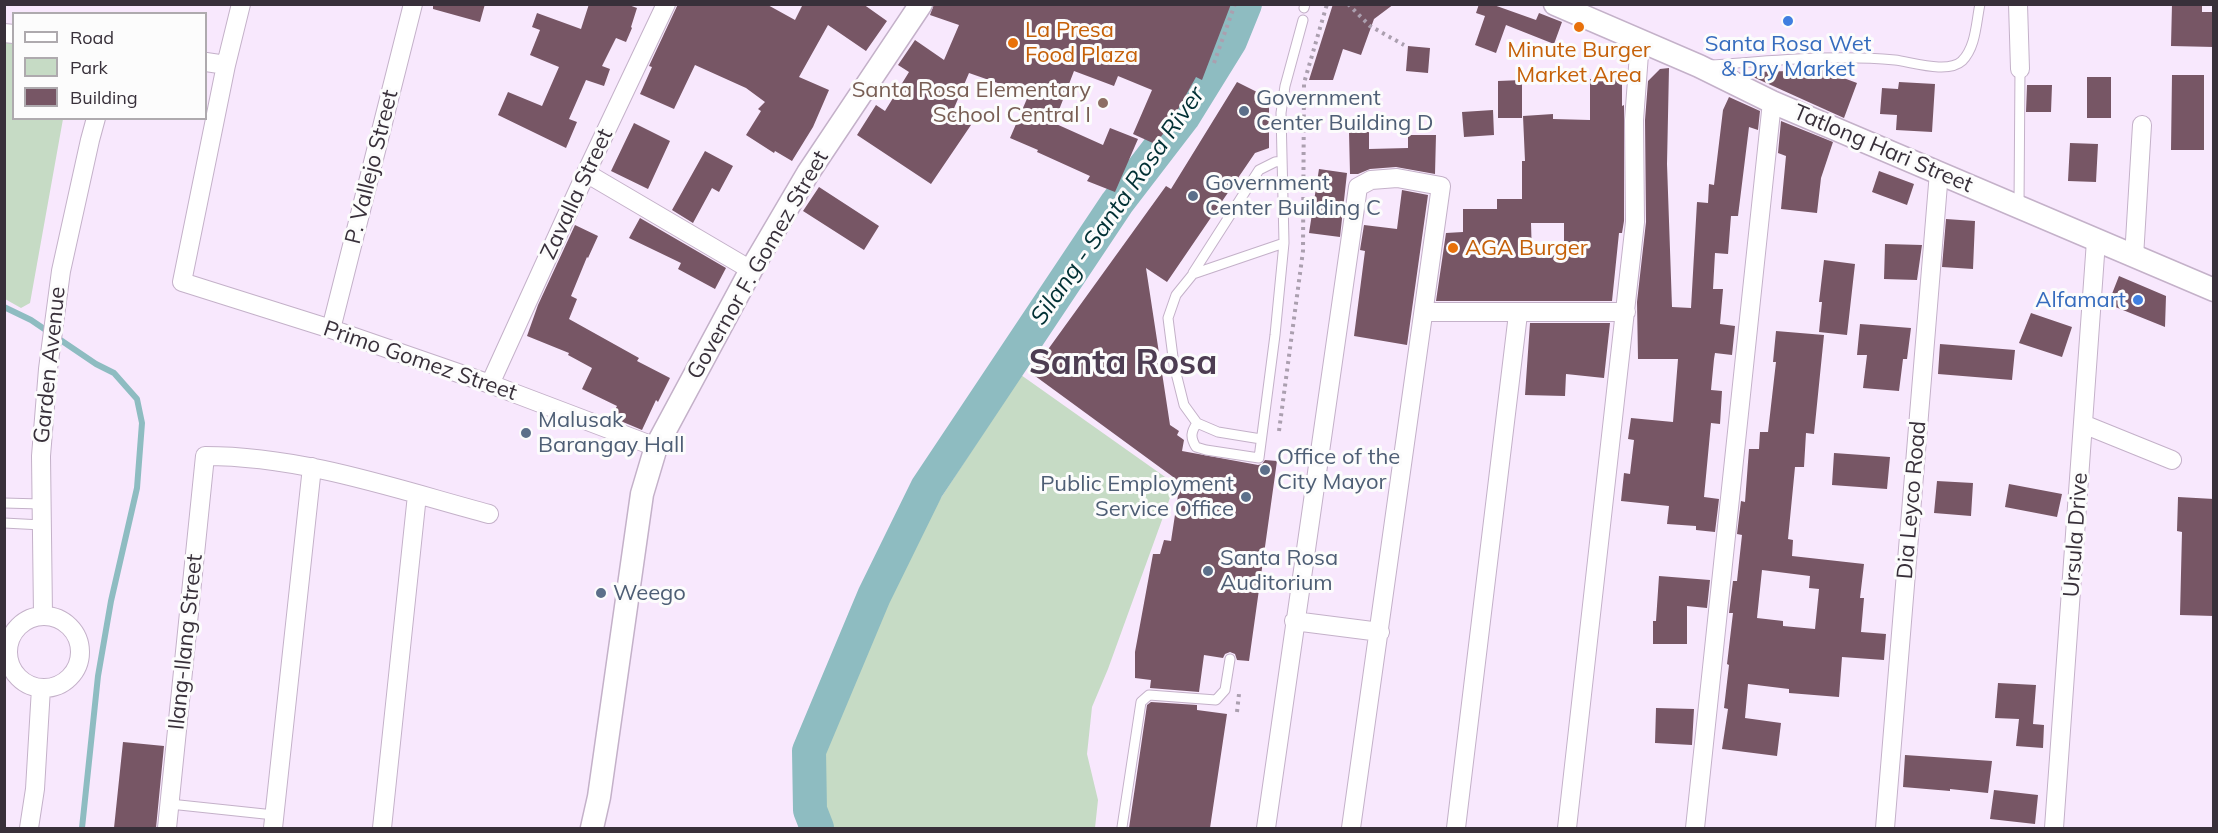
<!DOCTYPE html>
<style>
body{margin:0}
#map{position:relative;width:2218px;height:833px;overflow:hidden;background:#f8e8fd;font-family:Mulish,sans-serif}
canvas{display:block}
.frame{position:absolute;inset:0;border:6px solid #38303a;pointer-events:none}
.legend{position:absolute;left:12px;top:12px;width:195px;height:108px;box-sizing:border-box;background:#fcfcfc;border:2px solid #aeaaae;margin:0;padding:8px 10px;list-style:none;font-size:18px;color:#38303a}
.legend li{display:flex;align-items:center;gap:12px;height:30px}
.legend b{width:30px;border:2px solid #aeaaae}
</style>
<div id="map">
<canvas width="2218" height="833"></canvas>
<div class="frame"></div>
<ul class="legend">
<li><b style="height:8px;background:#fff"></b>Road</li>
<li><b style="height:16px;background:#c6dbc5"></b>Park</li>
<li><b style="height:16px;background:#775665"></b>Building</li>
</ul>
</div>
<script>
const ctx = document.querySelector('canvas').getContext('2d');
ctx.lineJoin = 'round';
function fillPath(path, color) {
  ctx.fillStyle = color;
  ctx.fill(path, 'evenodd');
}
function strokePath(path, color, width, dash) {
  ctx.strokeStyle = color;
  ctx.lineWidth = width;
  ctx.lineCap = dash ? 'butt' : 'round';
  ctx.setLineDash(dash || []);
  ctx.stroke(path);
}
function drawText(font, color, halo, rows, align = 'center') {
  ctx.font = font + ' Mulish,sans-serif';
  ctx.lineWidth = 6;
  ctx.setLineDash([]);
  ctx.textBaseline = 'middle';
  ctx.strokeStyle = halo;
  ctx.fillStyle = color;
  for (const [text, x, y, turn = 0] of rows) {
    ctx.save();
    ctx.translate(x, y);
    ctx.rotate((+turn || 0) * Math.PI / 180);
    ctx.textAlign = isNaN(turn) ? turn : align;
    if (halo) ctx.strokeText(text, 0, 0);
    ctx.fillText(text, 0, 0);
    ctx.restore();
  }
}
const green = new Path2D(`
 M4,39l9,1 1,78 49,1 -33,184 -9,5 -16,-9z
 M1021,375l154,109 -67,185 -16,38 -5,47 11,46 -3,28h-264l-6,-23 -4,-52 43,-102 26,-75z`);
const stream = new Path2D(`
 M4,307l27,13 65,44 18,9 23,26 5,24 -5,65 -26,113 -13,75 -16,152`);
const river = new Path2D(`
 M817,828l-7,-18 -1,-59 65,-155 53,-108 190,-285 66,-86 47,-76 15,-37`);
const building = new Path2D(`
 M433,4h52l-5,18 -47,-13z
 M589,4h37l11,4 -6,19 1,1 -6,14 -10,-4 -14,28 8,3 -6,17 -18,-6 -17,39 8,3 -11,26 -68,-33 10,-23 34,14 17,-39 -29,-12 10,-25 -8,-3 5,-14 44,16z
 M678,4h88l29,16 8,-16h60l24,17 -21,30 -38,-26 -29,52 30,13 -16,37 -21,34 -17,-10 -1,2 -28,-18 15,-24 -3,-2 7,-7 -19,-14 -51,-23 -21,44 -34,-15 12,-27 -3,-1z
 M934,4h297l-29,76 -6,-3 -29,52 -12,15 -22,-10 19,-44 -34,-14 -4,10 -40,-15 -20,52 49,22 7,-17 28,11 -23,53 -28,-11 3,-5 -53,-24 1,-2 -28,-12 19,-44 -60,-21 -17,40 19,12 -40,59 -74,-49 19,-30 9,6 24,-39 -11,-7 17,-25 29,20 15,-35 -29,-10z
 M1333,4h61l-20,15 -13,36 -18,-6 -10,31h-24z
 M1479,4h12l45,16 3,-7 23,9 -8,22 -48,-19 -10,28 -21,-8 10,-29 -9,-3z
 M2172,4l30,1v7h12v35l-43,-1z
 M1408,46l22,2 -2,25 -22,-2z
 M1669,68l-2,96 5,143 19,1 6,-106 11,1 1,-19 5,1 9,-75 6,-13 31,14 -2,19 -9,-3 -11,89h-7l-3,38 -13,-1 -2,36h10l-3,35 15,2 -3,29 -17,-2 -1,6 -3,31 11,1 -2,33 -9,-1 -7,74 15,2 -4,33 -19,-2v-4l-29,-2 2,-18 -48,-5 3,-28 6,1 4,-34 -6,-1 3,-21 42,4 5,-63h-40l-1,-57 9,-80 -1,-102 3,-39 12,-12z
 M1822,70l35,13 -13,35 -91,-41 2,-5z
 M2172,75h32v75h-33z
 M1622,77v29l2,-1v116l-2,12h-3l-7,68h-176l10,-68 17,-1v-23h34v-10h25v-38h3l-2,-45 30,-2v5l37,1v-41zM1531,223h33v32l-32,2z
 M2087,77h24v41h-24z
 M1522,80v38h-24v-37z
 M1237,82l32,16v50l-14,5 -88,129 -21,-14 24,157 9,6 -2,4 7,5 -2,11 76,14 4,-1 3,-4 12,1 -28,200 -12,-1 -2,-6 -5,-2 -5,2 -2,4 -19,-3 -5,37 -49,-4 1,-8 -16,-2v-26l18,-98h7l4,-14 7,1 9,-59 -149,-109 135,-187 5,3z
 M1899,82l36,2 -3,48 -36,-2 1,-15 -17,-1 2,-26 16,1z
 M2027,85h25l-1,27h-25z
 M1493,110l1,25 -30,2 -2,-25z
 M1781,121l52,21 -12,36 -4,35 -36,-4 5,-53 -8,-3z
 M634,123l36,18 -22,48 -37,-18z
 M1349,132h20v17l39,-1v-13h28l-1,39 -39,-7 -26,2 -12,5h-8z
 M2070,143l28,1 -2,38 -28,-1z
 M705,151l28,15 -14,26 -7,-4 -19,35 -21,-13z
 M1319,169l28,4 -7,64 -31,-4z
 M1879,171l35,13 -7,21 -35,-13z
 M819,187l60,39 -15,24 -61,-39z
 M1402,190l26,5 -21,150 -53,-9 11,-85 -5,-1 4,-25 33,4z
 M640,218l86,50 -11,21 -37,-20 3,-6 -52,-25z
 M1946,219l29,2 -2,48 -31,-2z
 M575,225l23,11 -10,22 -1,-1 -16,39 6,3 -8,20 70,39 -2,3 33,17 -12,24 -2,-2 -14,30 -31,-13 6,-11 -35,-17 10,-21 -24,-13 1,-2 -42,-17 11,-31z
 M1885,244l37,1 -5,35 -33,-1z
 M1824,260l31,4 -8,71 -28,-3 3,-30h-3z
 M2119,276l47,20 -1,31 -57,-23z
 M2031,313l41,14 -10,30 -43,-14z
 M1530,323h80l-6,55 -38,-4 -1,22 -40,-1z
 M1860,324l51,4 -4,31h-4l-4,32 -36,-3 4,-33h-10z
 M1776,331l48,4 -10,99 -8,-1 -2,34h-9l-7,72 5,1 -1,16 72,8 -4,34h4l-3,34 25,2 -2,26 -42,-3 -3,40 -50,-4v-4l-41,-5 -3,34 36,5 -4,33 -55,-7 6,-40 -4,-1 5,-43 -2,-1 6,-51h-4l4,-32h4l5,-46 -5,-1 4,-33 4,1 4,-53h10l1,-17h8l8,-70h-3zM1762,570l48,6 -1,12 10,1 -4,40 -32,-3v-5l-26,-3z
 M1940,344l75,6 -3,30 -74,-6z
 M1834,453l56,4 -3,32 -55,-4z
 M1937,481l36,2 -2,33 -37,-3z
 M2009,484l53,10 -5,23 -52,-10z
 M2178,497l36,2v117l-34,-1 2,-83 -5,-1z
 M1659,576l51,4 -3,28 -20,-2v38h-34v-23h3z
 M1998,683l38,2 -3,39 11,1 -1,23 -27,-2 3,-27 -24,-1z
 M1151,702l46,3v5l30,4 -17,114h-81l18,-123z
 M1656,708l38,1 -2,36 -37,-2z
 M123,742l41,4 -8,82h-42z
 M1905,755l87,6 -4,32 -38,-4v2l-47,-4z
 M1994,790l44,5 -3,29 -45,-5z`);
const path = new Path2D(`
 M1348,4l22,22 34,19
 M1214,63l21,-59
 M1279,431l24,-180 1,-168 23,-79
 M1237,712l2,-18`);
const service = new Path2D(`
 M1304,8l1,-4
 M1710,65c61,-4 124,-11 185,-5 17,2 53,14 67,1 14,-14 14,-38 18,-57
 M2019,205l1,-136
 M1193,273l66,-103 16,-8 7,-1
 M1197,423c-6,9 -7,14 -1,24l10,3 53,8 16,-123 9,-92 -3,-130 4,-27 18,-66
 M1261,439l-43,-7 -21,-9 -13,-18 -10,-40 -6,-47 8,-23 17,-21 91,-31
 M4,503l37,1
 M4,523l38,2
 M170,804l104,11
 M1122,827l19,-125 8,-7 67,5 9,-10 5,-31`);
const minor = new Path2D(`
 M241,4l-15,61 -44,217 149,47 159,55 166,63
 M2018,4l2,65
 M4,33l10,1
 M206,62l20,3
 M586,173l165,97
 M2134,257l8,-132
 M1425,312h201
 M331,329l82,-325
 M490,384l96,-211 80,-169
 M2083,424l89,36
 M43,615l-2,-159 7,-87 13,-98 29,-131 6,-22
 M8 652a36 36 0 1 1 72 0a36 36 0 1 1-72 0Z
 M1294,621l86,11
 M29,828l6,-39 6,-101
 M167,828l38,-372c97,0 191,33 284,58
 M273,828l39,-361
 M382,828l35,-333
 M1266,828l92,-641 13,-7 26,-2 44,8 -90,642
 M1456,828l62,-514
 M1567,828l68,-606 -1,-102 6,-79
 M1695,828l77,-726
 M1885,828l54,-656
 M2054,828l42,-587`);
const tertiary = new Path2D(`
 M1555,4l144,62 73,36 442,188
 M592,828l7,-31 43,-303 14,-47 95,-177 57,-97 113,-169`);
const markers = [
 [1788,21,6,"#3f7fe0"],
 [1579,27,6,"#e8710a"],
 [1013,43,6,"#e8710a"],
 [1103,103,6,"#8d6e63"],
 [1244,111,6,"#5c6f8a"],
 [1193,196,6,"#5c6f8a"],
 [1453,248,6,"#e8710a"],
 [2138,300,6,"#3f7fe0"],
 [526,433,6,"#5c6f8a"],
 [1265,470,6,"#5c6f8a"],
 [1246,497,6,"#5c6f8a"],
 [1208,571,6,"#5c6f8a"],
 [601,593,6,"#5c6f8a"]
];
const foodNames = [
 ["La Presa",1025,30],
 ["Food Plaza",1025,55],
 ["Minute Burger",1579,50,"center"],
 ["Market Area",1579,75,"center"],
 ["AGA Burger",1465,248]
];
const shopNames = [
 ["Santa Rosa Wet",1788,44],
 ["& Dry Market",1788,69],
 ["Alfamart",2126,300,"right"]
];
const educationNames = [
 ["Santa Rosa Elementary",1091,90],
 ["School Central I",1091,115]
];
const serviceNames = [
 ["Government",1256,98],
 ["Center Building D",1256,123],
 ["Government",1205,183],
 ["Center Building C",1205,208],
 ["Malusak",538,420],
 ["Barangay Hall",538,445],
 ["Office of the",1277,457],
 ["City Mayor",1277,482],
 ["Public Employment",1234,484,"right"],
 ["Service Office",1234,509,"right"],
 ["Santa Rosa",1220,558],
 ["Auditorium",1220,583],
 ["Weego",613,593]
];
const streetNames = [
 ["Tatlong Hari Street",1883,149,23],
 ["P. Vallejo Street",372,167,-76],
 ["Zavalla Street",577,194,-65],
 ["Governor F. Gomez Street",758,265,-60],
 ["Primo Gomez Street",420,361,19],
 ["Garden Avenue",50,365,-84],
 ["Dia Leyco Road",1912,500,-85],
 ["Ursula Drive",2076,535,-86],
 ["Ilang-Ilang Street",186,642,-84]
];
const waterNames = [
 ["Silang - Santa Rosa River",1118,206,-55]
];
const townNames = [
 ["Santa Rosa",1123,364]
];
fillPath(green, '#c6dbc5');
strokePath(stream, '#8ebcc1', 6);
strokePath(river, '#8ebcc1', 34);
fillPath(building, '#775665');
strokePath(service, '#c4b1c9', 11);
strokePath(minor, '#c4b1c9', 20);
strokePath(tertiary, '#c4b1c9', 25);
strokePath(path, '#ab9faf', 4, [3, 4.5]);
strokePath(service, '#fff', 9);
strokePath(minor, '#fff', 18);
strokePath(tertiary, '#fff', 22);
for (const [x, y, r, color] of markers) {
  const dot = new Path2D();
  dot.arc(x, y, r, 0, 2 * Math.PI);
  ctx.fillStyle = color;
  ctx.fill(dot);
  strokePath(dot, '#fcfcfc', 2);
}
drawText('22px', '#c56008', '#fcfcfc', foodNames, 'left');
drawText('22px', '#366cbe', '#fcfcfc', shopNames);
drawText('22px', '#785e54', '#fcfcfc', educationNames, 'right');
drawText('22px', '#4e5e75', '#fcfcfc', serviceNames, 'left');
drawText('22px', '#38303a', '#fcfcfc', streetNames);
drawText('italic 24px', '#013034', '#fcfcfc', waterNames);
drawText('bold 34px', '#4d3d52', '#fcfcfc', townNames);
</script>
